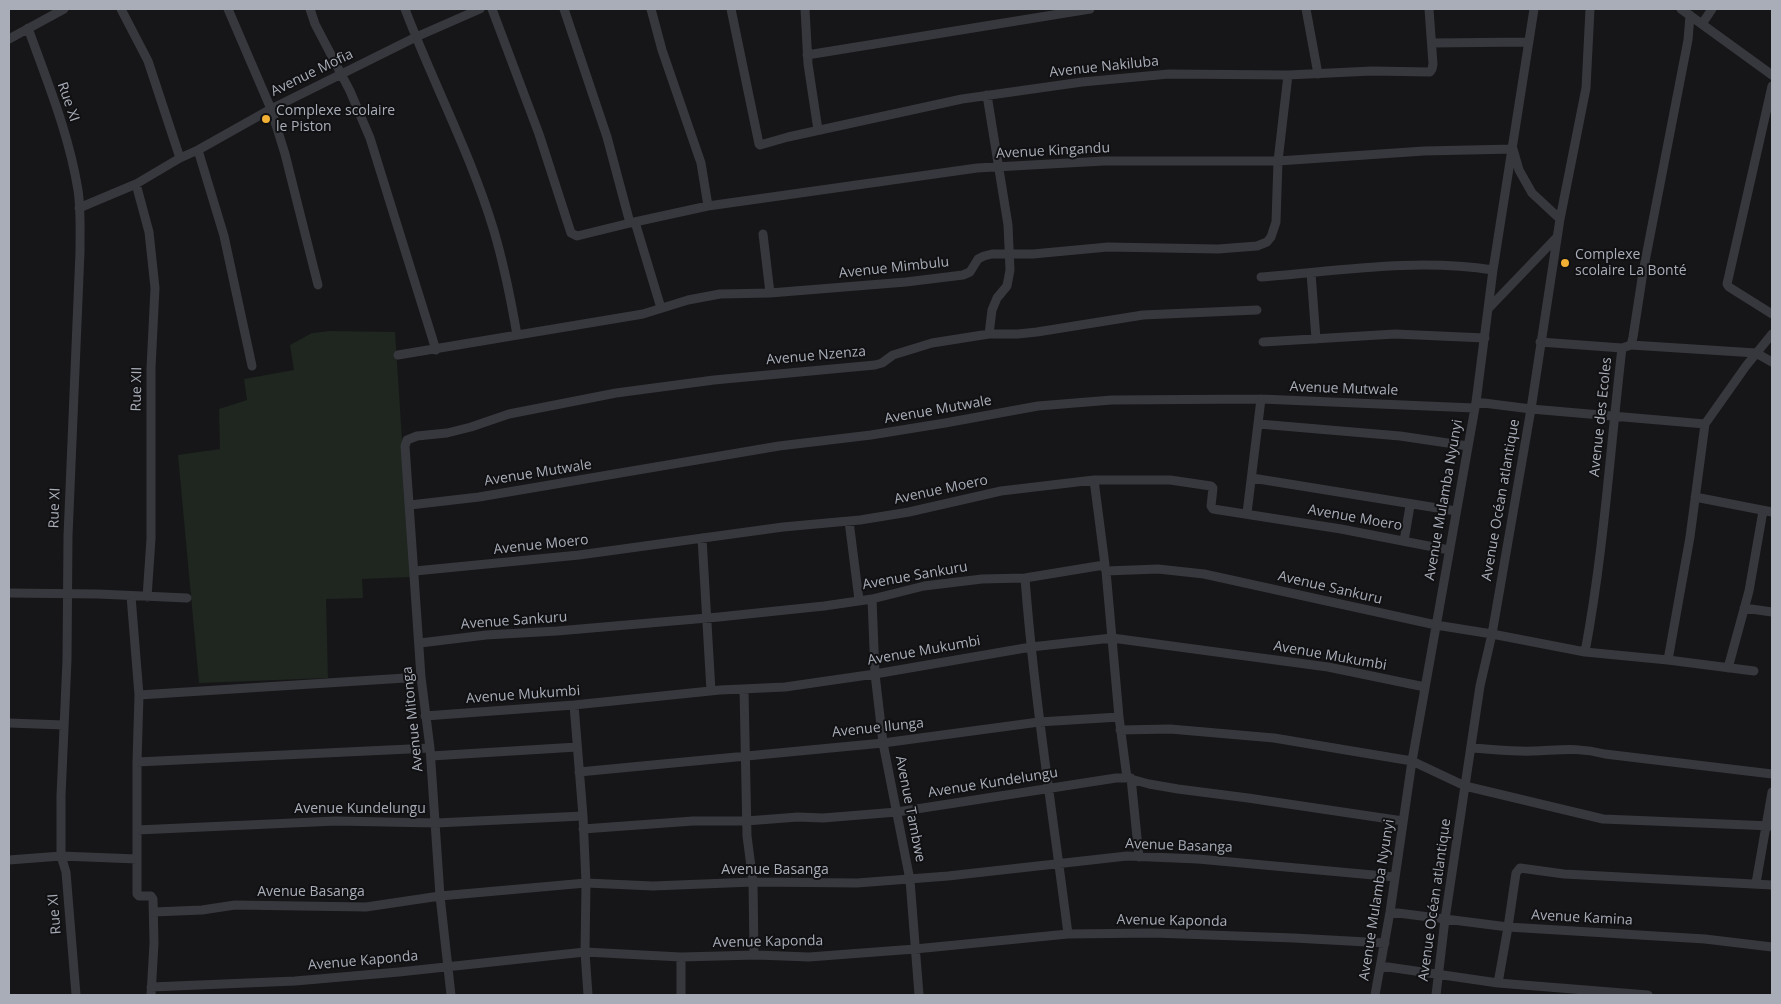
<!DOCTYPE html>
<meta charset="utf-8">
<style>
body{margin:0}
#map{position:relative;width:1781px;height:1004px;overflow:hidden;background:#161618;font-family:"Open Sans",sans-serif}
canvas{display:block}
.frame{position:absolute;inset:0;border:10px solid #a8adb8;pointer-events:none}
</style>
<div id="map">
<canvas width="1781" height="1004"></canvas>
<div class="frame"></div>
</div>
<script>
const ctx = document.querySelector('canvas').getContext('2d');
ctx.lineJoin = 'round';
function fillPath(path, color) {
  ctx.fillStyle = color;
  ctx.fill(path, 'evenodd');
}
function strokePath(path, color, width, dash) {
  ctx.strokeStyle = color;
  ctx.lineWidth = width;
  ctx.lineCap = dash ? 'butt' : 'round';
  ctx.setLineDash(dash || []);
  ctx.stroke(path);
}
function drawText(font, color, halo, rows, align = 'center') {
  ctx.font = font + ' "Open Sans",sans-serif';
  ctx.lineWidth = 4;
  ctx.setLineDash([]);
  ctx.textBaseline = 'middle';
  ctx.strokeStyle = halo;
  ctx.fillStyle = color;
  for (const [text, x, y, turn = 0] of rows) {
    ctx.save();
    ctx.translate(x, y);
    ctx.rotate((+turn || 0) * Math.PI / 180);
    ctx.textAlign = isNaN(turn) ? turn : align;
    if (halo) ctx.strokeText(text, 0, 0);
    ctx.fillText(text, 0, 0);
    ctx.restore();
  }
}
const green = new Path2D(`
 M330,331l65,1 16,245 -49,2 1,19 -37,1 2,79 -129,5 -21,-228 42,-6 -1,-40 28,-9 -3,-21 50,-9 -4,-25 22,-12z`);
const minor = new Path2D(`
 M121,9l27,52 32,97
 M228,9l43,100 14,45 33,131
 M310,9l5,15 35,67 20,47 66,212
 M405,9c28,74 66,145 89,222 10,34 17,69 23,104
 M492,9l47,125 32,99 6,3 53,-13
 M564,9l43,128 23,86 78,-17 269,-38 127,-7h174l146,-10 89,-2 6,21 13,23 28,26
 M651,9l11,41 39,113 7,43
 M731,9l28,135 1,1 28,-8 174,-38 120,-17 87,-8 119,1 84,-4 58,1 2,-3 1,-5 -4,-55
 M805,9l3,55 10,66
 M1306,9l12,65
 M1681,9l91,66
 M1702,24l10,-15
 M28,28c19,53 41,106 50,162 3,20 2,41 2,62l-12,284 -1,124 -6,136v60l5,16 10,123
 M9,39l55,-30
 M1432,43l97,-1
 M807,55l283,-46
 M1772,86l-45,198 2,3 43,27
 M987,95l21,130 2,45 -3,16 -10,12 -5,12 -3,24
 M198,150l26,86 28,130
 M136,184l13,48 6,56 -4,80v171l-4,58
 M79,208l57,-24 44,-26 18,-8 73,-41 145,-72 64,-28
 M635,222l26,86
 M763,234l7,59
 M1311,273l5,66
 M1261,277c77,-6 154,-19 232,-7
 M1488,309l69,-72
 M1263,342l132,-8 90,4
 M1540,342l82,6
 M1631,345l125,8 16,9
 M398,355l245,-41 45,-14 32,-6 50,-1 136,-11 57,-7 7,-3 8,-13 6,-3 8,-2h41l75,-7 110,2 39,-3 10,-4 4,-5 5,-15 2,-61 10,-86
 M1476,402l55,7 174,15
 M1259,424l141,12 68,10
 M1252,478l204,33
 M1094,480l11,85
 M1695,497l77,15
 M410,505l69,-8 300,-51 92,-11 74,-12 93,-17 74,-6 149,-1 213,9
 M1247,513l14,-114
 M849,521l10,79
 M702,538l9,153
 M1404,541l6,-35 -1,-2
 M415,571l164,-16 204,-28 77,-7 49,-8 92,-21 93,-11h76l41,6 2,2 -2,18 2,3 128,20 108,21
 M1106,571l52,-2 46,5 232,51 56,9 93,18 83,8 86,11
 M1025,578c9,119 28,237 43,356
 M9,593l89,1 89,4
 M131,596l8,99 -2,67v132l2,2h12l2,3 1,44 -3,52
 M872,599l3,75 8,69 27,137 9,115
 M1744,608l28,4
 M420,643l66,-8 71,-4 162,-14 105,-11 48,-7 52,-13 58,-7 43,-1 79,-13 2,6 13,146
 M1585,652c19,-101 25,-202 37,-304l9,-3 2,-8 10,-65 45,-232 2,-25
 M1668,660l22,-123 15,-113 41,-58 26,-32
 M1728,668l21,-77 14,-80
 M744,689l3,147 6,46 1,73
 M139,695l282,-18
 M574,705l9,111 3,67 -1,69 3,43
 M425,716l149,-11 146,-15 65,-3 90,-13 156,-27 81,-9 216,29 97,20
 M9,723l55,2
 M1120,730l50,-1 104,9 138,23 53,25 138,33 169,7
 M1471,748c21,1 42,4 63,3 27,-1 44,-4 71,3l167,20
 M431,756l146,-9
 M137,762l293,-14
 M579,772l304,-29 156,-21 80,-5 8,61
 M1131,778l8,79
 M583,829l110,-8h53l52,-4 25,1 74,-6 219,-34h11l22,6 29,5 70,9 155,23
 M137,830l199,-9 100,2 147,-7
 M9,860l52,-4 76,3
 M1756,883l16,-91
 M154,912l48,-2 33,-5 131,2 74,-11 146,-13 67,3 100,-4 104,1 91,-7 179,-20 71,3 197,18
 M1390,912l118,15 197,12 67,8
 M681,957v38
 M1381,966l117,17 150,12
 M1498,983l10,-56 8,-54 4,-5 44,6 208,11
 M151,987l144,-6 104,-9 186,-20 96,5 76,-2 52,2 106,-8 153,-15 85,-1 141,5 91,5
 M451,995l-11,-99 -10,-148 -9,-71 -16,-231 2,-6 10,-4 30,-3 24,-6 38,-13 107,-21 98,-13 161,-15 7,-2 11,-8 39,-12 57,-9h29l19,-2 106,-17 114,-5
 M1375,995l15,-83 22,-151 64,-359 17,-132 41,-261
 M1436,995l9,-76 35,-233 12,-52 39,-225 29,-190 26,-131 4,-79`);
const markers = [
 [266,119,5,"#f2b134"],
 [1565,263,5,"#f2b134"]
];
const streetNames = [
 ["Avenue Nakiluba",1104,67,-6],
 ["Avenue Mofia",312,73,-26],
 ["Rue XI",68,102,71],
 ["Avenue Kingandu",1053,151,-3],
 ["Avenue Mimbulu",894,268,-6],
 ["Avenue Nzenza",816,356,-5],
 ["Rue XII",137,389,-89],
 ["Avenue Mutwale",1344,389,2],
 ["Avenue Mutwale",938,410,-10],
 ["Avenue des Ecoles",1601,417,-84],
 ["Avenue Mutwale",538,473,-9],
 ["Avenue Moero",941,490,-12],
 ["Avenue Mulamba Nyunyi",1444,500,-80],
 ["Avenue Océan atlantique",1501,500,-80],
 ["Rue XI",55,508,-88],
 ["Avenue Moero",1355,518,10],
 ["Avenue Moero",541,545,-6],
 ["Avenue Sankuru",915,576,-10],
 ["Avenue Sankuru",1330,588,13],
 ["Avenue Sankuru",514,621,-4],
 ["Avenue Mukumbi",924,651,-10],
 ["Avenue Mukumbi",1330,656,10],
 ["Avenue Mukumbi",523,695,-4],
 ["Avenue Mitonga",413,719,-96],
 ["Avenue Ilunga",878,728,-6],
 ["Avenue Kundelungu",993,783,-9],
 ["Avenue Kundelungu",360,809],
 ["Avenue Tambwe",910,809,79],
 ["Avenue Basanga",1179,846,2],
 ["Avenue Basanga",775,870],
 ["Avenue Basanga",311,892],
 ["Avenue Mulamba Nyunyi",1377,900,-81],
 ["Avenue Océan atlantique",1435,900,-82],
 ["Rue XI",55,914,-95],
 ["Avenue Kamina",1582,918,3],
 ["Avenue Kaponda",1172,921,1],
 ["Avenue Kaponda",768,942,-1],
 ["Avenue Kaponda",363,961,-5]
];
const poiNames = [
 ["Complexe scolaire",276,111],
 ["le Piston",276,127],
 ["Complexe",1575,255],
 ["scolaire La Bonté",1575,271]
];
fillPath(green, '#1e261f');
strokePath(minor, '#37383d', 9);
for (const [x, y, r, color] of markers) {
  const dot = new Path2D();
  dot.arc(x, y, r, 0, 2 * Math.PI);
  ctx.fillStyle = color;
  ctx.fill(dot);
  strokePath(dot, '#111113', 2);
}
drawText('14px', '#a8adb8', '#111113', streetNames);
drawText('14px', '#a8adb8', '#111113', poiNames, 'left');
</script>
